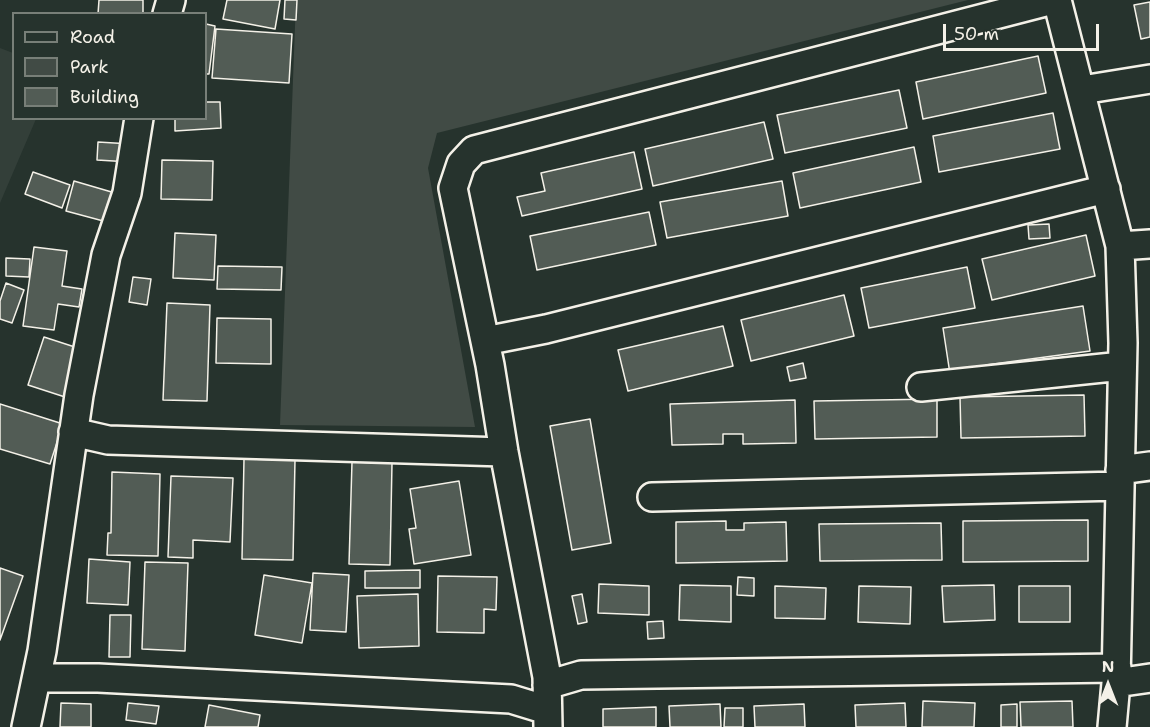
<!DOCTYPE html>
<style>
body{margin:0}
#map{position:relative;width:1150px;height:727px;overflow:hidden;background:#26332d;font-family:"Shantell Sans",sans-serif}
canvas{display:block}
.legend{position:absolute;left:12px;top:12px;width:195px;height:108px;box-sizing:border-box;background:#26332d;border:2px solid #787f78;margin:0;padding:8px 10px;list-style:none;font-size:18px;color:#f4f1e8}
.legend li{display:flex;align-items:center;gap:12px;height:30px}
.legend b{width:30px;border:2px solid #787f78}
.north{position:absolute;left:1078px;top:655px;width:60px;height:60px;-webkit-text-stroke:4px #26332d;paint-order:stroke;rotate:0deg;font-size:16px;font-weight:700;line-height:24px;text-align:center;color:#f4f1e8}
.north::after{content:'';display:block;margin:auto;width:21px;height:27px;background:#f4f1e8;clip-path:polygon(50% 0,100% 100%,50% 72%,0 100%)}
.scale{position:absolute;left:943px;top:24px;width:156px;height:27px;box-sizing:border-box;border:3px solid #f4f1e8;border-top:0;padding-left:8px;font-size:18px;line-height:21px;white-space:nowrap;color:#f4f1e8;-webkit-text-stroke:4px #26332d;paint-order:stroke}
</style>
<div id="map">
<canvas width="1150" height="727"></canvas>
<ul class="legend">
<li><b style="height:8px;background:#26332d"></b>Road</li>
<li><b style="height:16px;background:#414b45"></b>Park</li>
<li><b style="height:16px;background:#525c55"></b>Building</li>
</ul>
<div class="north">N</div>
<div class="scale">50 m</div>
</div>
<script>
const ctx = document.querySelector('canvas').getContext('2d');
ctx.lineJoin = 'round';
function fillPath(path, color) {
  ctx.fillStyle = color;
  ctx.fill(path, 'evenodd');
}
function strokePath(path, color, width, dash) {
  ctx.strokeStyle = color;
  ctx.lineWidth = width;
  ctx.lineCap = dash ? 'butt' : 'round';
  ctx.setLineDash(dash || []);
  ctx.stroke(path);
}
const built = new Path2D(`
 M0,48l13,5 1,65 22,1 -36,84z`);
const green = new Path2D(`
 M296,0h672l-531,133 -9,35 47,259 -195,-2z`);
const building = new Path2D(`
 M99,0h44v14h-45z
 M227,0h53l-5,29 -52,-10z
 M285,0h12l-1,20 -12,-1z
 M1150,2v35l-9,2 -7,-34z
 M206,24l9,2 -6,48h-3z
 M216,29l76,5 -3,49 -77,-5z
 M1038,56l8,37 -123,26 -7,-37z
 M899,90l8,38 -122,25 -8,-38z
 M206,102h14l1,26 -46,3v-13h31z
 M1053,113l7,36 -121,23 -6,-36z
 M764,122l9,37 -120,27 -8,-37z
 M98,142l33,2 -1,18 -33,-2z
 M914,147l7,35 -121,26 -7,-35z
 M634,152l8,37 -120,27 -5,-19 28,-6 -4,-18z
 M162,160l51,1 -1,39 -51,-1z
 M33,172l37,13 -8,23 -37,-14z
 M74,181l41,12 -8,29 -41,-11z
 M782,181l6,35 -121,22 -7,-36z
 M649,212l7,33 -119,25 -7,-34z
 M1049,224l1,14 -21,1 -1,-14z
 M175,233l41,2 -2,45 -41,-2z
 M1086,235l9,41 -103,24 -10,-41z
 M34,247l33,4 -5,35 20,3 -3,18 -21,-3 -4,26 -31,-4z
 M6,258l24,1 -1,18 -23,-1z
 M218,266l64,1 -1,23 -64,-1z
 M967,267l8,41 -106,20 -8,-40z
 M133,277l18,2 -4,26 -18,-3z
 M6,283l18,7 -12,33 -12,-4v-18z
 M844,295l10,41 -103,25 -10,-41z
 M167,303l43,2 -3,96 -44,-1z
 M1083,306l7,45 -104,14v3l-36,6 -7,-46z
 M217,318l54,1v45l-55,-1z
 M723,326l10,40 -105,25 -10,-41z
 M44,337l40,13 -16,48 -40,-13z
 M803,363l3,15 -16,3 -3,-14z
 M1084,395l1,41 -124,2 -1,-41z
 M937,399v38l-122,2 -1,-38z
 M795,400l1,43 -53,1v-10h-20v10l-51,1 -2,-41z
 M0,404l63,20 -13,40 -50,-15z
 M590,419l21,124 -39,7 -22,-124z
 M244,459l51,1 -2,100 -51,-1z
 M352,462l40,1 -2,102 -41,-1z
 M112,472l48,2 -2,82 -51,-1 1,-22h3z
 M171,476l62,2 -3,64 -37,-2v18l-25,-1z
 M459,481l12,74 -57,9 -5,-35 7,-1 -6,-39z
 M1088,520v41l-125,1v-41z
 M726,521v9h18v-7l42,-1 1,39 -111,2v-41z
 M941,523l1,37 -122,1 -1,-37z
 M89,559l41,3 -2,43 -41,-2z
 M145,562l43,1 -3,88 -43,-2z
 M0,568l23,8 -23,64z
 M420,570v18h-55v-17z
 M313,573l36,2 -3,57 -36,-2z
 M264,575l48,8 -10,60 -47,-8z
 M438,576l59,1 -1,33 -12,-1v24l-47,-1z
 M738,577l16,1v18l-17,-1z
 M599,584l50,2v29l-51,-2z
 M680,585l51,1v36l-52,-2z
 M994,585l1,35 -51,2 -2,-36z
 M775,586l51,2 -1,31 -50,-1z
 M859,586l52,1 -1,37 -52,-2z
 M1019,586h51v36h-51z
 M418,594l1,52 -60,2 -2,-52z
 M582,594l5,28 -9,2 -6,-28z
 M110,615h21l-1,42h-21z
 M663,621l1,17 -16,1 -1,-17z
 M923,701l52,2 -1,24h-52z
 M1072,701l1,26h-52l-1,-25z
 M61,703l30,1v23h-31z
 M128,703l31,3 -3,18 -30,-4z
 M905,703l1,24h-50l-1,-22z
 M720,704l1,23h-51l-1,-21z
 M804,704l1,23h-50l-1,-21z
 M1017,704v23h-16v-22z
 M209,705l51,10 -2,12h-53z
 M656,707v20h-53v-18z
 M725,708h18v19h-19z`);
const minor = new Path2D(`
 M1057,0l63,246 3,97 -7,340 -4,44
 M167,14l4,-14
 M1082,90l68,-11
 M1120,246l30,-2
 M485,341l61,-12 560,-140
 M921,387l201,-21
 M73,432l35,8 396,12
 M1120,470l30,-4
 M652,497l468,-11
 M37,678h61l413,21 36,11
 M1116,683l34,-5
 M547,685l34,-10 536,-7
 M26,727l16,-76 37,-256 27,-140 21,-62 12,-75
 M548,727l-1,-50 -43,-225 -14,-87 -37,-177 8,-24 13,-14 579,-150`);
fillPath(built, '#333f39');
fillPath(green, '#414b45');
fillPath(building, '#525c55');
strokePath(building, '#f4f1e8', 1.5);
strokePath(minor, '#f4f1e8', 32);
strokePath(minor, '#26332d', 27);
</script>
